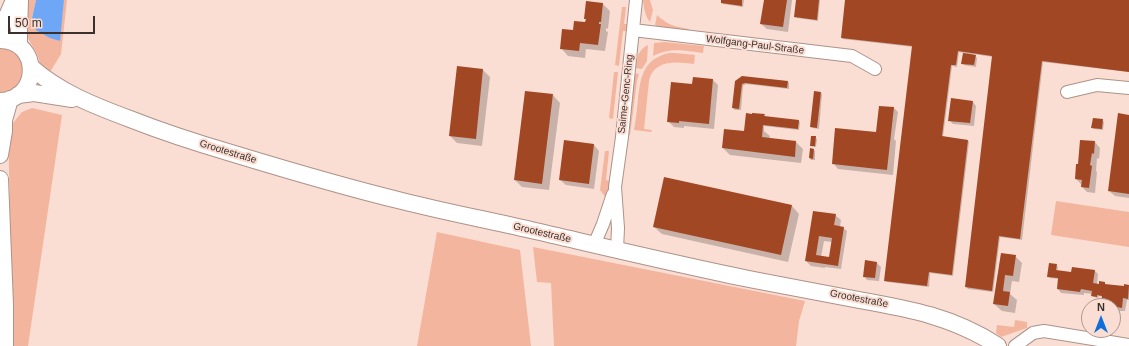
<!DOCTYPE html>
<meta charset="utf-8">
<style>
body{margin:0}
#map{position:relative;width:1129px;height:346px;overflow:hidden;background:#fbded3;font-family:Helvetica,sans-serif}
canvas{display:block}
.north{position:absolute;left:1081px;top:298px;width:40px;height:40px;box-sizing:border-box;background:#fbded3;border:1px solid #ae9890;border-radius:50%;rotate:0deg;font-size:11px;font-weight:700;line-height:16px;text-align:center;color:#3b302c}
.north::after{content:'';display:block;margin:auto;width:14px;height:18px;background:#0d6fd7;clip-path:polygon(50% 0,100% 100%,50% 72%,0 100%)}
.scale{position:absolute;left:8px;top:16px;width:87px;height:18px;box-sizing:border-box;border:2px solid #3b302c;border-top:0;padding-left:5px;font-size:12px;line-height:14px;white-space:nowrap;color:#3b302c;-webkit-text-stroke:3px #fbded3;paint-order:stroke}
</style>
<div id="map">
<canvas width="1129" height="346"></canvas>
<div class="north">N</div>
<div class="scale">50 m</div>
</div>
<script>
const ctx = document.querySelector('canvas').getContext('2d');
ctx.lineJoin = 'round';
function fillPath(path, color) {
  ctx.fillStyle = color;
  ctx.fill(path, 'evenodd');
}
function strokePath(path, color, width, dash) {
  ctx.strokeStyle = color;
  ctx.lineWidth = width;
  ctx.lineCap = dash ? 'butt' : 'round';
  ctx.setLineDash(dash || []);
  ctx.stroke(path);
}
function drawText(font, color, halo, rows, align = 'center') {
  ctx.font = font + ' Helvetica,sans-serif';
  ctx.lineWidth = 4;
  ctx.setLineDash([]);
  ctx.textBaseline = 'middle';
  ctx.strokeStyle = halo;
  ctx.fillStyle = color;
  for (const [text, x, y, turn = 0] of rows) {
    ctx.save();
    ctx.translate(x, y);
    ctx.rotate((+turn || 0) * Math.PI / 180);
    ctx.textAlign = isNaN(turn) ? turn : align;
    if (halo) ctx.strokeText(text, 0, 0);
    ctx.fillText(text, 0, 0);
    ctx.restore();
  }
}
const green = new Path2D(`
 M28,0h8l-4,17 27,24 5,-41h3l-6,54 -11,18 -9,-5 -4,-13 -12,-21z
 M643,0h7l3,10 -3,12c-5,-6 -6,-14 -7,-22z
 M622,7h4l-2,17h4l-1,7h-4l-4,35 -4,-1z
 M657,15c12,11 17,11 32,14v3l-29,-4 -5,-3z
 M664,42l40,4 -1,7c-20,-2 -31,-6 -50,3l1,-13z
 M648,45l-1,16 -5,8 -8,-1c2,-10 5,-19 14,-23z
 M0,47c3,0 7,0 10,1 23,8 15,46 -10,45z
 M669,53h6l20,2 -1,9c-17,-2 -40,-5 -45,17l-5,48 8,1 -1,2 -17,-2c2,-11 3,-21 4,-32 3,-23 6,-39 31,-45z
 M614,72h4l-5,47 -4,-1z
 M633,73l6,1 -2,7 -7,54h-3z
 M32,108l30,7 -34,231h-15l-5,-221 5,-2 9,-11z
 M605,151h4l-3,29 4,1 -4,17 -6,-8z
 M1056,201l73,11v35l-78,-12z
 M437,232l83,18 11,96h-114z
 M533,247l272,54 -6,20 -3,25h-242l-3,-63 -14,-1z
 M1015,320l12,2v6l-26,9 -5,-4 1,-8 17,2z`);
const water = new Path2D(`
 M36,0h28l-4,41 -10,-3 -14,-8 -4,-12z`);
const shadow = new Path2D(`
 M722,0h22l-1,7 -20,-3 -1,-1z
 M765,0h27l-4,32 -21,-3 -6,-5z
 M797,0h23l-2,21 -21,-3 -2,-1z
 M846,0h283v72l-86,-10 -21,178 -22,-3 -7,55 -25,-3 -2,-2 27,-230 -20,-3 4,4 -1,9 -12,-2 -2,-2 2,-10 -5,-1 -2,15 -5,-1 -9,71 25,3 1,2 -16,134 -23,-3 -1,14 -42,-5 -2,-1 28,-234 -70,-8 -1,-2z
 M603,4l7,7 -2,18 -2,-1v3l2,1 -3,19 -19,-2 -1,9 -17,-2 -7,-8 13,-17 12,-8 1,-3 -2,-1z
 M458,68l25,2 7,7 -8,69 -25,-3 -7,-7z
 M713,80l5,5 -4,44 -30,-3v2l-10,-1 -6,-6 25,-36z
 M736,82h52l1,1v6l-43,-5 -3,2 -2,24h-6l-2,-2z
 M821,93l1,1 -3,35 -6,-1 -2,-1z
 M553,95l7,8 -11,87 -27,-3 -7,-7z
 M973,102l3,4 -2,20 -21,-2 -4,-4z
 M880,107l14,1 4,4 -4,27 2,2 -3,34 -55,-6 -5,-6 46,-29z
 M764,115l2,2 33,4 1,1 -1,8 -35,-4v5l6,5 -1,3 27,3 7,7 -2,14 -71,-8 -7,-7 23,-16z
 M1129,116v82l-14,-2 -6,-5z
 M1102,120l2,2 -1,8 -9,-1 -2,-1z
 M815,137l2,2 -1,8h-3l-2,-1z
 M1095,142l5,6 -1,11 -2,-1 -1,13 1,1 -2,21 -8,-1 -5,-5v-2l-6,-6 3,-14z
 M594,145l5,6 -5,38 -28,-4 -6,-5z
 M814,150l1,1v9h-4l-1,-2z
 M792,206l7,8 -11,48 -126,-28 -8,-7z
 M814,212l21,3 6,5 -1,7 3,1 4,3 -6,38 -16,-2v1l-14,-2 -5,-5zM824,241l8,1 -2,16 -9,-1z
 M1001,254l14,2 7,7 -3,19 -7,-1 -2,13 7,6 -2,13 -13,-2 -8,-7z
 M866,262l11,1 4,4 -2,14 -12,-1 -3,-4z
 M1056,265l2,2 -1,5 15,1 23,-2 3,3 -1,11 7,-2 2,2 18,2 2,-1h3v14h-2l-2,11h-12v-5h-10l-1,-1 1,-8 -4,-1 -1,2 -4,-1 -2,-1 1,-2 -9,-1v2l-23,-2 -3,-4 1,-10 -9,-1 -2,-2z`);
const building = new Path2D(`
 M721,0h21v6l-21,-3z
 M764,0h23l-4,27 -23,-3z
 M796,0h23l-2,20 -23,-3z
 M845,0h284v72l-87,-11 -22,178 -21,-3 -7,55 -27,-4 27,-231 -34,-5 -2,14h-5l-9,71 26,4 -16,135 -23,-3 -2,14 -43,-5 28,-235 -71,-8z
 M586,1l17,2 -2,19h-2v2h2l-3,21 -18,-2 -1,8 -19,-2 2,-20 11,1 1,-9 11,1 1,-3h-2z
 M963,53l13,2 -2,10 -13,-1z
 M457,66l26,3 -7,70 -27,-3z
 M742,76l46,5 -1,7 -42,-5 -3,1 -3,25 -7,-1 3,-27z
 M693,77l20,2 -4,45 -30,-3v2l-12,-1 4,-40 21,2z
 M525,91l28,3 -11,90 -28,-4z
 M814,91l7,1 -4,36 -7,-1z
 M951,98l22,3 -3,22 -22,-2z
 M879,106l15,1 -7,63 -55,-6 3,-36 41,4z
 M746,113l6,1v-1l13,1 -1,2 35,4 -1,9 -35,-4 -1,12 34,4 -1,16 -73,-9 2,-19 20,2z
 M1118,113l11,2v79l-21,-3z
 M1093,118l10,1 -1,10 -11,-1z
 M811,136h5l-1,10h-5z
 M564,140l30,4 -5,40 -30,-4z
 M1080,140l15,1 -1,13 -2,-1 -2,12 2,1 -3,22 -8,-1 1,-7 -7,-1 1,-15h2z
 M810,148l4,1 -1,10 -4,-1z
 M664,177l128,28 -11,50 -128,-28z
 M813,211l23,3 -2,11 10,2 -6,39 -33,-5zM819,236l13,2 -3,19 -13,-2z
 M1001,253l15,2 -3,21 -8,-1 -2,16 7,1 -2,14 -15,-2z
 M865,260l12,2 -2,16 -12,-1z
 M1049,263l8,1 -1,6 15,2 1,-5 23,3 -2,13 6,1v-3l6,1v2l9,1 10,1v-2l5,1 -1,14 -5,-1 -1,10 -5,-1 -1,2 -3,-1v-2l-12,-1 1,-9 -5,-1v2l-6,-1 1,-5 -11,-2 -1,3 -23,-3 1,-11 -11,-1z`);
const minor = new Path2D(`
 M633,30l219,26 23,13
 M1067,92l30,-7 32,3
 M594,245l9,-21 10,-30
 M617,250l1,-22 -3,-41 7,-50 14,-137
 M1015,346l18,-13 11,-2 85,14`);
const major = new Path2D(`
 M0,32l14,-32
 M0,40c41,0 41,60 0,61
 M19,46v-13l1,-33
 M31,67c28,25 64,39 99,52 33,13 67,24 101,34 56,17 113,34 171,48 43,11 86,19 129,29 74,17 149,35 223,50 35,7 70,13 105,20 51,9 95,17 139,46
 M18,95l16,-2 38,6
 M0,155l4,-24v-11l6,-21
 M0,179l5,126v41`);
const streetNames = [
 ["Wolfgang-Paul-Straße",755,45,7],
 ["Saime-Genc-Ring",626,94,-84],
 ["Grootestraße",228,152,17],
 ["Grootestraße",542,233,13],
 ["Grootestraße",859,299,11]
];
fillPath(green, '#f4b59e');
fillPath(water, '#6da7f5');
fillPath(shadow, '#0003');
fillPath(building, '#a14723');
strokePath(minor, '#ad9289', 14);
strokePath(major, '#ad9289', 18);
strokePath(minor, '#fff', 12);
strokePath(major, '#fff', 16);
drawText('10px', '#3b302c', '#fbded3', streetNames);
</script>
